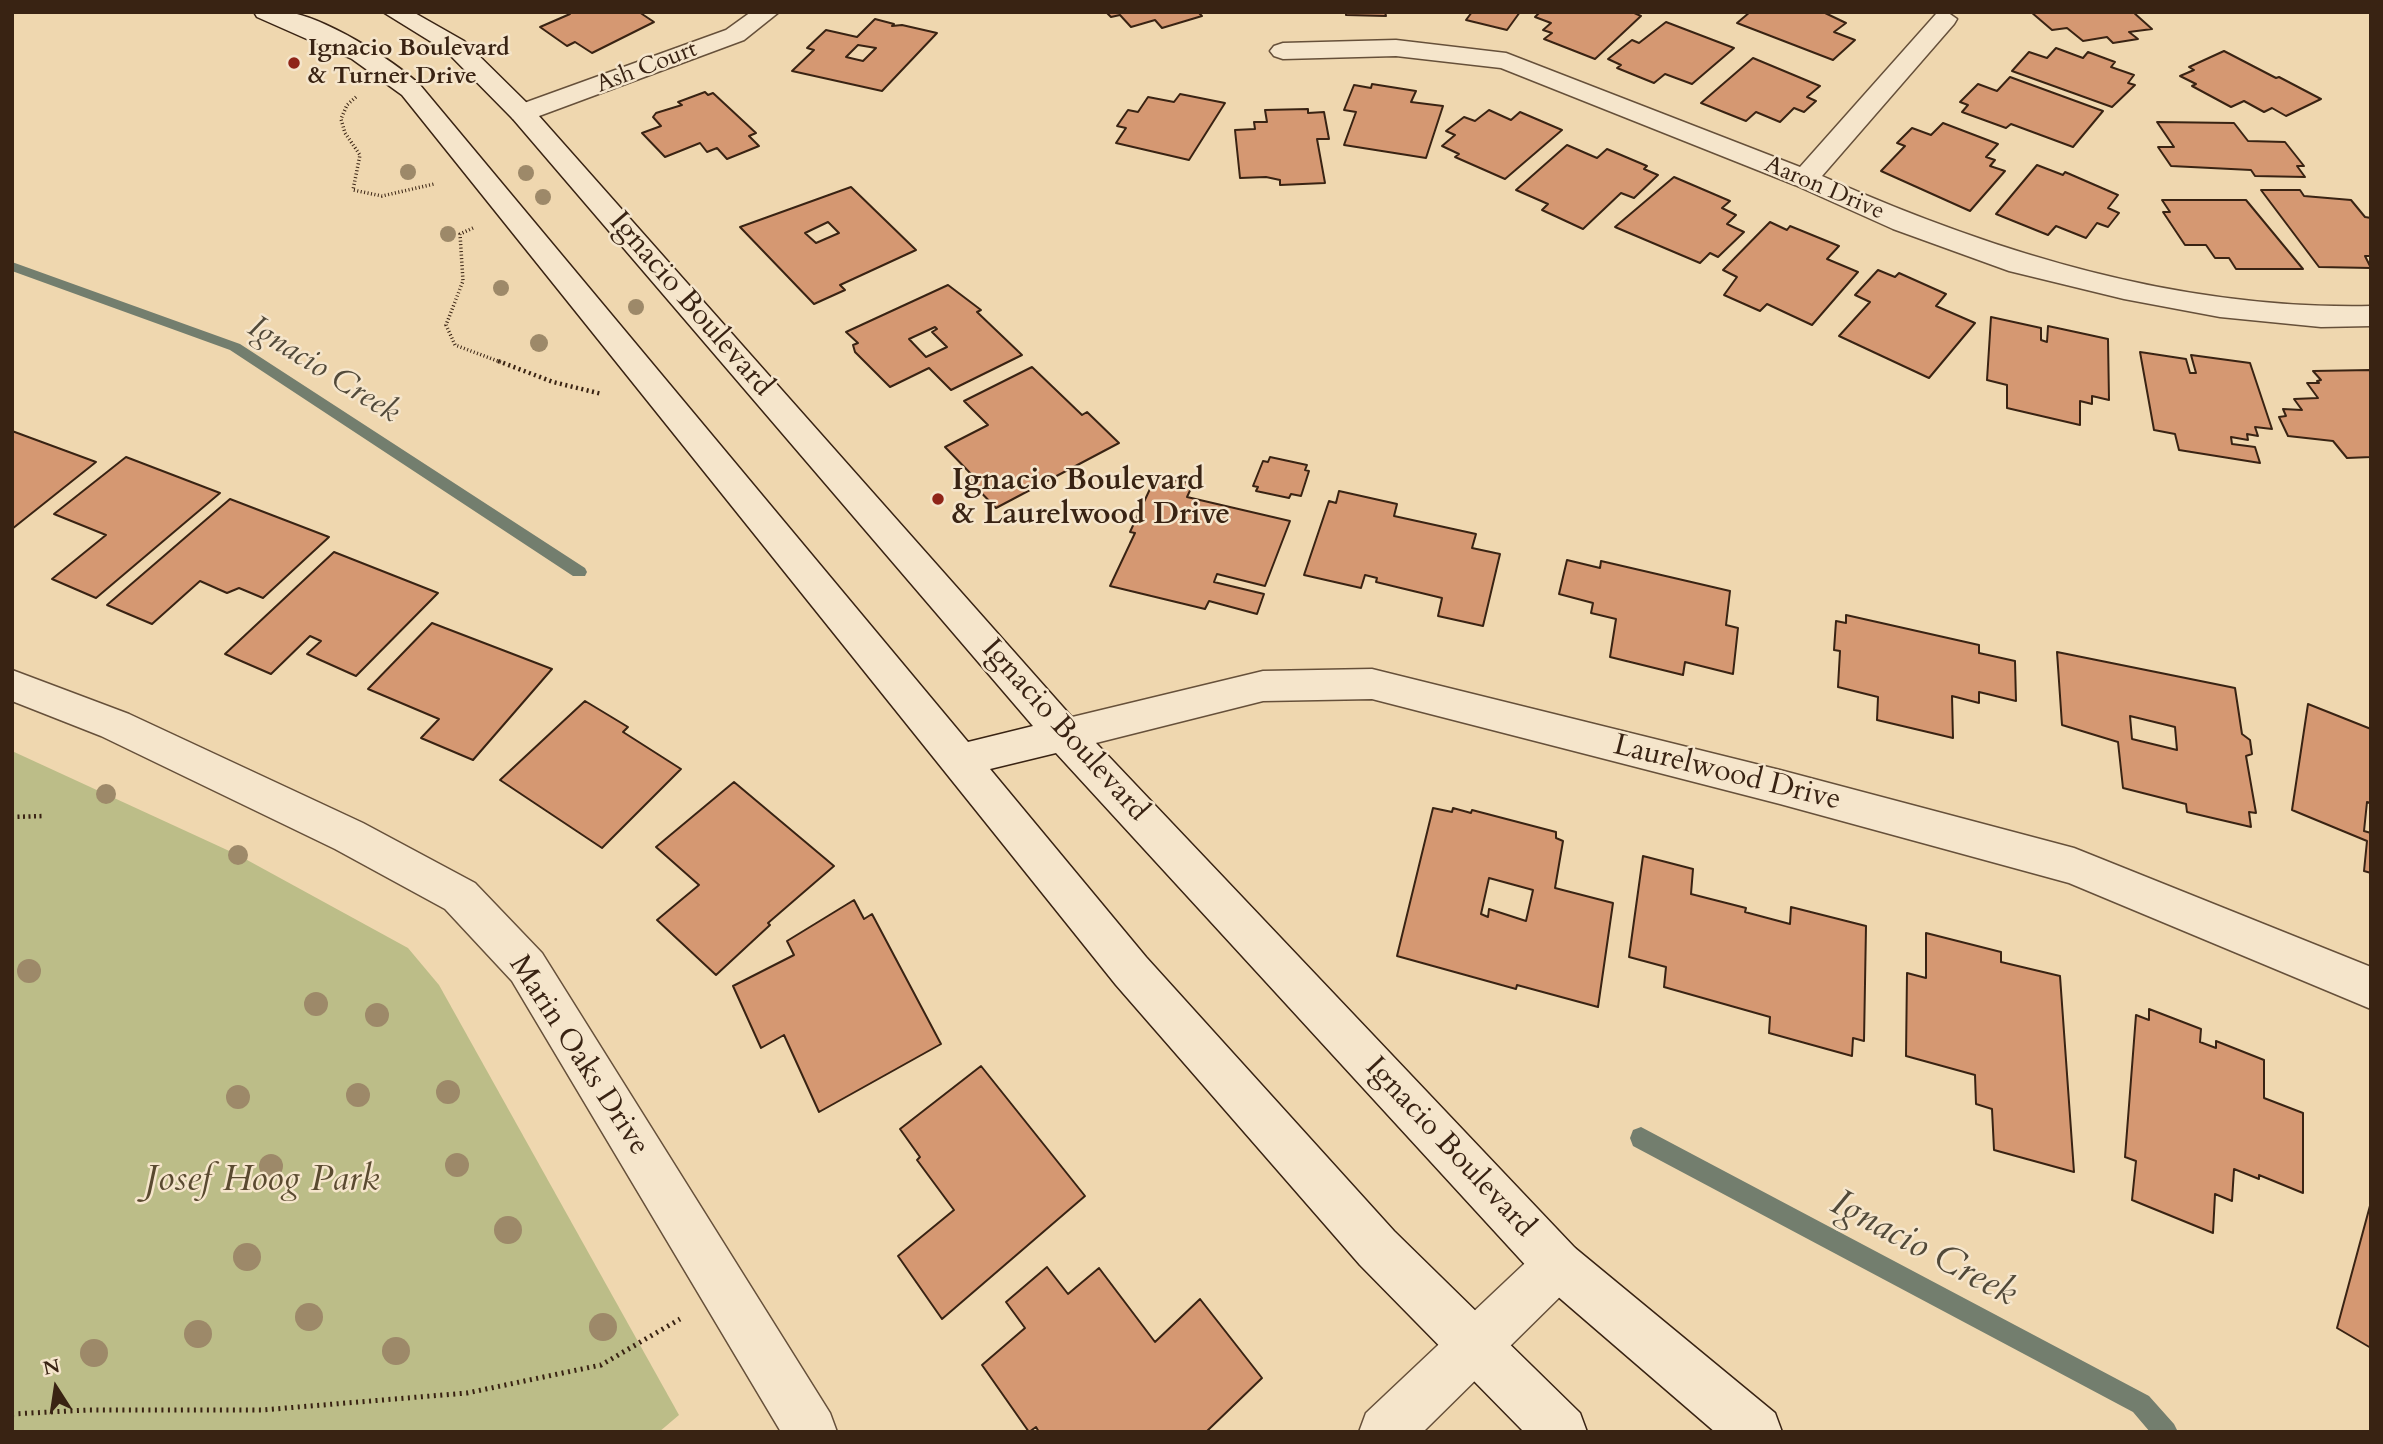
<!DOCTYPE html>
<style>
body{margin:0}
#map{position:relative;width:2383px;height:1444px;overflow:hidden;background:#efd7af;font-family:Cardo,serif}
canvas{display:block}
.frame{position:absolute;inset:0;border:14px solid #392313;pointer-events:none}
.north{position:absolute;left:21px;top:1353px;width:70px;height:70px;-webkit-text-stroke:5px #f5e5cb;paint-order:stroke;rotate:348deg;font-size:19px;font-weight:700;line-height:28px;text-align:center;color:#392313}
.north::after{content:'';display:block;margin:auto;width:24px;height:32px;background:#392313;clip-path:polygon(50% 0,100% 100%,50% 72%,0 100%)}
</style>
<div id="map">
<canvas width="2383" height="1444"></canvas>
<div class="frame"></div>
<div class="north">N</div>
</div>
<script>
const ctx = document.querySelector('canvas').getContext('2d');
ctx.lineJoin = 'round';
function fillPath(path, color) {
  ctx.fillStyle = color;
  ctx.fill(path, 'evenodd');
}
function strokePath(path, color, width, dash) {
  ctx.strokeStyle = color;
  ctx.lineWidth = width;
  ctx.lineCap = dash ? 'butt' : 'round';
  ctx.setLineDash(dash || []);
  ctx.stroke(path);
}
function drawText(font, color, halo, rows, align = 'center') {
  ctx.font = font + ' Cardo,serif';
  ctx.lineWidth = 5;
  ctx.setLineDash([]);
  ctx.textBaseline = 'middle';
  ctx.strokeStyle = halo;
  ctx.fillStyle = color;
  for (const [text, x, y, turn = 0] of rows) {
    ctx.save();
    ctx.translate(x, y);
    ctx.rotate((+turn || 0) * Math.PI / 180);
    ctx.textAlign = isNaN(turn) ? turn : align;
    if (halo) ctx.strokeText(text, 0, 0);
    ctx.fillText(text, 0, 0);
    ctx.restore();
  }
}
const green = new Path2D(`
 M12,751l226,104 170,93 31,37 240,430 -20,17h-647z`);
const stream = new Path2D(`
 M12,262l228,82 345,224 2,4 -2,4h-12l-343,-226 -218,-79z
 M1641,1127l508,269 25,28 4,8h-28l-17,-20 -500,-266 -3,-8 3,-8z`);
const building = new Path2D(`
 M567,12h72l15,10 -62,31 -17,-11 -8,4 -27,-19 30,-13z
 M1106,12h92l4,4 -40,12 -7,-8 -24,7 -11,-12 -9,2z
 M1346,12h39l1,4 -40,-1z
 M1472,12h48l-13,18 -41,-10z
 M1540,12h92l9,4 -46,43 -51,-20 8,-6 -9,-3 8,-7 -16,-6z
 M1750,12h73l23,11 -12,9 21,8 -22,20 -96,-37z
 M2031,12h102l19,17 -23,3 9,7 -25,4 -6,-6 -24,4 -16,-13 -15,2z
 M875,19l19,5 -2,2 10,-1 35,8 -55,58 -90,-20 22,-21 -7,-2 19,-18 31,7zM858,45l18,3 -13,13 -17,-4z
 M1666,22l68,26 -42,36 -27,-10 -11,9 -37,-15 4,-3 -13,-6 24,-19 7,3z
 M2056,48l27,10 5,-6 27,10 -4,5 23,8 -6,8 7,2 -23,22 -100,-36 17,-19 18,6z
 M2224,51l52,27 3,-1 42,22 -35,17 -14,-8 -8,4 -20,-11 -13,6 -39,-21 4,-2 -16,-8 14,-6 -5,-3z
 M1753,58l67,28 -13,11 9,4 -12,11 -10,-4 -14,14 -24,-10 -10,9 -45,-18z
 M2010,77l93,34 -30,36 -62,-23 -5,4 -44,-16 6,-7 -8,-3 18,-18 19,7z
 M1372,84l44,7 -5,11 32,4 -17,52 -82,-13 12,-33 -12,-2 10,-25 17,3z
 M705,92l3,3 5,-2 43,40 -7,3 10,10 -32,13 -10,-11 -10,4 -7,-9 -35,14 -23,-24 19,-7 -8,-9 3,-4 26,-8 -4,-3z
 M1180,94l45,9 -36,57 -73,-17 10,-15 -9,-2 11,-16 10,2 10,-15 26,5z
 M1308,109v4l16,-1 5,27h-12l8,44 -45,2v-5l-14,-3 -26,1 -5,-48 20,-1 -1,-7h13l-2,-12z
 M1489,110l22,10 9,-8 42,18 -57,49 -50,-22 4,-3 -17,-8 13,-11 -9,-4 18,-14 11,4z
 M2157,122l77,1 14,18 37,1 19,24h-7l8,11 -50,-1 -4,-6 -80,-4 -13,-19h16z
 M1943,123l55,21 -12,13 9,3 -5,6 15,5 -35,40 -89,-40 24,-25 -8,-3 15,-15 19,7z
 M1567,145l30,13 10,-9 40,17 -3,3 14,6 -24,23 -13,-5 -38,36 -41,-19 6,-6 -32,-14z
 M2037,165l26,10 2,-3 53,23 -10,13 11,5 -11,14 -11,-4 -11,15 -30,-12 -8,9 -52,-21z
 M1674,177l56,24 -8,7 14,7 -9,9 17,8 -26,25 -8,-4 -10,10 -85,-36z
 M851,187l65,63 -76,35 5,5 -31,14 -74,-77zM828,222l11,11 -23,10 -11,-10z
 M2261,190h39l4,6 47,4 14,17 6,1v38h-6l6,12 -52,-1z
 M2162,200h84l57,69h-67l-7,-11h-14l-9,-13h-21l-22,-33h7z
 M1770,222l17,8 3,-4 49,20 -12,13 31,13 -46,53 -45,-21 -7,7 -36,-16 13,-18 -14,-7z
 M1878,270l17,7 4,-4 47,21 -10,12 39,17 -46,55 -90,-42 31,-34 -15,-7z
 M948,285l33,25 -4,2 45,43 -71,35 -22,-22 -39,19 -35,-35 -2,-7 5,-2 -12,-11zM935,327l2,2 -5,3 15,15 -21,10 -17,-18z
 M1991,317l50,11v12l6,2 1,-16 60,13 1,61 -17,-4v8l-12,-3v24l-73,-17v-23l-20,-5z
 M2140,352l46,7 4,14h6l-5,-18 59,8 22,66 -17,-2 3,9 -11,-2 1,6 -17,-3 1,7 23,3 5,16 -81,-13 -4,-16 -21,-4z
 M1032,367l50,48 5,-3 32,31 -123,65 -30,-31 6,-2 -27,-28 43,-22 -24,-24z
 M2371,370v87l-24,1 -14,-17 -45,-5 -9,-19 7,-1 -3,-7 19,1 -8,-11 24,-1 -11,-15h12l-2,-2 4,-1 -8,-9z
 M12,431l84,31 -84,67z
 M126,457l94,36 -124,105 -44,-19 54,-44 -52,-21z
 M1270,457l37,8 -2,5 4,1 -8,25 -10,-2 -2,4 -33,-7 2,-4 -5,-1 10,-25 5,1z
 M1156,476l37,8 -6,13 103,24 -25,65 -48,-12 -3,8 50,12 -7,20 -48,-13 -4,8 -95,-23 25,-53 -5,-1z
 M1339,491l58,13 -3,12 82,18 -4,14 28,6 -17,72 -45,-10 4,-18 -66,-16 1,-4 -12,-3 -4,13 -57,-13 25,-74 7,2z
 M230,499l99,38 -66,61 -24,-10 -12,5 -27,-12 -48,43 -45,-19z
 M334,552l104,41 -82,83 -49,-22 14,-13 -11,-5 -39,38 -46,-20z
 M1567,560l33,8 1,-7 129,30 -4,34 12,3 -5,46 -48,-12 -2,13 -73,-18 6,-38 -25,-6 2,-10 -34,-9z
 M1846,615l133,30v8l36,8 1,40 -37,-9v11l-27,-7 1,42 -76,-18 1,-23 -40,-10 2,-36 -6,-1 2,-29 10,2z
 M432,623l120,46 -79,91 -52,-22 18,-19 -71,-30z
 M2057,652l178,36 7,46 8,6 2,14 -6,2 10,57 -7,-1 2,15 -64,-15 -1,-8 -63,-16 -5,-46 -56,-17zM2130,716l45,11 2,23 -45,-11z
 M585,701l43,26 -5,5 58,37 -79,79 -102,-68z
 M2308,704l63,25v74l-4,-1 -3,29 7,2v40l-7,-2 3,-30 -75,-31z
 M734,782l100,84 -66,57 2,2 -54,50 -59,-55 42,-35 -43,-38z
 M1433,808l19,4 1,-4 18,5 1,-3 84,22v6l7,3 -8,47 58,15 -15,104 -81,-22 -1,4 -119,-33zM1489,878l44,12 -7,31 -37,-12 -1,8 -7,-3z
 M1643,856l50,13 -2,25 55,14 -1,4 45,12 1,-17 75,19 -2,115 -11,-3 -1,18 -83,-23 1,-16 -106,-30 2,-20 -37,-10z
 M854,900l10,19 8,-5 69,130 -122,68 -35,-77 -23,13 -28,-62 61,-31 -7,-14z
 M1926,933l75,19v10l59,14 14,196 -80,-22 -2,-41 -16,-5 -1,-29 -69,-19 1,-83 19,5z
 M2149,1009l52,20 -1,13 16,6v-7l48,19v38l39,15v80l-44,-18v4l-25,-10 -2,32 -17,-7 -2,39 -81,-33 4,-39 -11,-4 11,-142 13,5z
 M981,1066l104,130 -143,123 -44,-63 56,-46 -37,-50 3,-3 -20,-28z
 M2371,1202v146l-34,-20z
 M1047,1267l21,27 31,-26 56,74 45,-43 62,79 -56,54h-167l-3,-5 -7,5 -47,-67 43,-37 -19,-26z`);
const pathFar2 = new Path2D(`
 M356,97l-9,8 -6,14 4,14 15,22 -7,35 29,6 52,-12
 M473,228l-13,6 3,47 -17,44 9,20 48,18`);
const pathFar1 = new Path2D(`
 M498,361l55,21 49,12
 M12,817l32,-1`);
const path = new Path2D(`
 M12,1414l76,-4h174l205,-17 134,-28 79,-46`);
const street = new Path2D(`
 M751,12h28l-35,28 -213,79h-18l-4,-6 4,-6 213,-77z
 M1947,12l10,7 -3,5 -132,152c173,77 357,134 549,130v20l-50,1 -101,-10 -96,-18 -115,-28 -116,-42 -98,-44 -294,-117 -105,-12 -113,3 -9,-3 -4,-5 4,-5 9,-3 113,-3 110,13 294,114 136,-153z
 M1372,669l408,101 294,78 297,119v42l-302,-126 -289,-79 -408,-105 -109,2 -199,50 -14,-5 -5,-11 5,-11 14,-5 199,-48z
 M12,670l117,44 234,109 112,60 67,70 288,460 7,19h-56l-269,-451 -67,-72 -110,-60 -234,-113 -89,-35z
 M1558,1240l17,8 8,17 -8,17 -152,150h-64l7,-19 175,-165z`);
const secondary = new Path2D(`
 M254,12c11,0 22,-1 33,0 37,5 105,47 133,73l548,657 65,-16 -520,-607 -67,-68 -63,-39h30l51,29 67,66 547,617 497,524 200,165 7,19h-67l-174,-150 -485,-529 -66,16 156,188 248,274 186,182 7,19h-63l-164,-167 -244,-280 -714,-890 -50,-36 -95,-42z`);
const trees = [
 [408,172,8],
 [526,173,8],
 [543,197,8],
 [448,234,8],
 [501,288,8],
 [636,307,8],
 [539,343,9],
 [106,794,10],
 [238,855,10],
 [29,971,12],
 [316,1004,12],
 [377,1015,12],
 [448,1092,12],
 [358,1095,12],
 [238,1097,12],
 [457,1165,12],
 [271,1166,12],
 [508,1230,14],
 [247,1257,14],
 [309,1317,14],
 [603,1327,14],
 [198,1334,14],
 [396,1351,14],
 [94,1353,14]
];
const markers = [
 [294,63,7,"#8f2418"],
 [938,499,7,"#8f2418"]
];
const farPoinames = [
 ["Ignacio Boulevard",308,49],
 ["& Turner Drive",308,77]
];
const farStreetnames = [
 ["Ash Court",647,68,-21],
 ["Aaron Drive",1824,189,23]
];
const streetNames = [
 ["Ignacio Boulevard",690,305,49],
 ["Ignacio Boulevard",1064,731,48],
 ["Laurelwood Drive",1727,774,14],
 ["Marin Oaks Drive",578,1056,57],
 ["Ignacio Boulevard",1449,1148,47]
];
const poiNames = [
 ["Ignacio Boulevard",952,482],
 ["& Laurelwood Drive",952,516]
];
const waterNames = [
 ["Ignacio Creek",323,371,32]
];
const nearParknames = [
 ["Josef Hoog Park",262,1181]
];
const nearWaternames = [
 ["Ignacio Creek",1923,1250,28]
];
fillPath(green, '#bcbd88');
fillPath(stream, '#737e6e');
fillPath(building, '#d59872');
strokePath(building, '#392313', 2);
strokePath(street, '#66503a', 3);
strokePath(secondary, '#392313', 3);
strokePath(pathFar2, '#392313', 3.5, [1, 2.5]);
strokePath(pathFar1, '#392313', 4.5, [2, 3.5]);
strokePath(path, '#392313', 5, [2, 4.5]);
fillPath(street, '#f5e5cb');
fillPath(secondary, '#f5e5cb');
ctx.fillStyle = '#9d8969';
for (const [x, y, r] of trees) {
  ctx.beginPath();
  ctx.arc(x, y, r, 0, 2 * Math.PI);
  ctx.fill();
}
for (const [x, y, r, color] of markers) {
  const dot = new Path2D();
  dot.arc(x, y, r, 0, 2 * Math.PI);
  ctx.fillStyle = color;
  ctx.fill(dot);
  strokePath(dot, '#f5e5cb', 2.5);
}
drawText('bold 24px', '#392313', '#f5e5cb', farPoinames, 'left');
drawText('24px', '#392313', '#f5e5cb', farStreetnames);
drawText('30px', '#392313', '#f5e5cb', streetNames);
drawText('bold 30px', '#392313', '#f5e5cb', poiNames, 'left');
drawText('italic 32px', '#514939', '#f5e5cb', waterNames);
drawText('italic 37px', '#5a4a30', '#f5e5cb', nearParknames);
drawText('italic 38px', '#514939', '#f5e5cb', nearWaternames);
</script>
